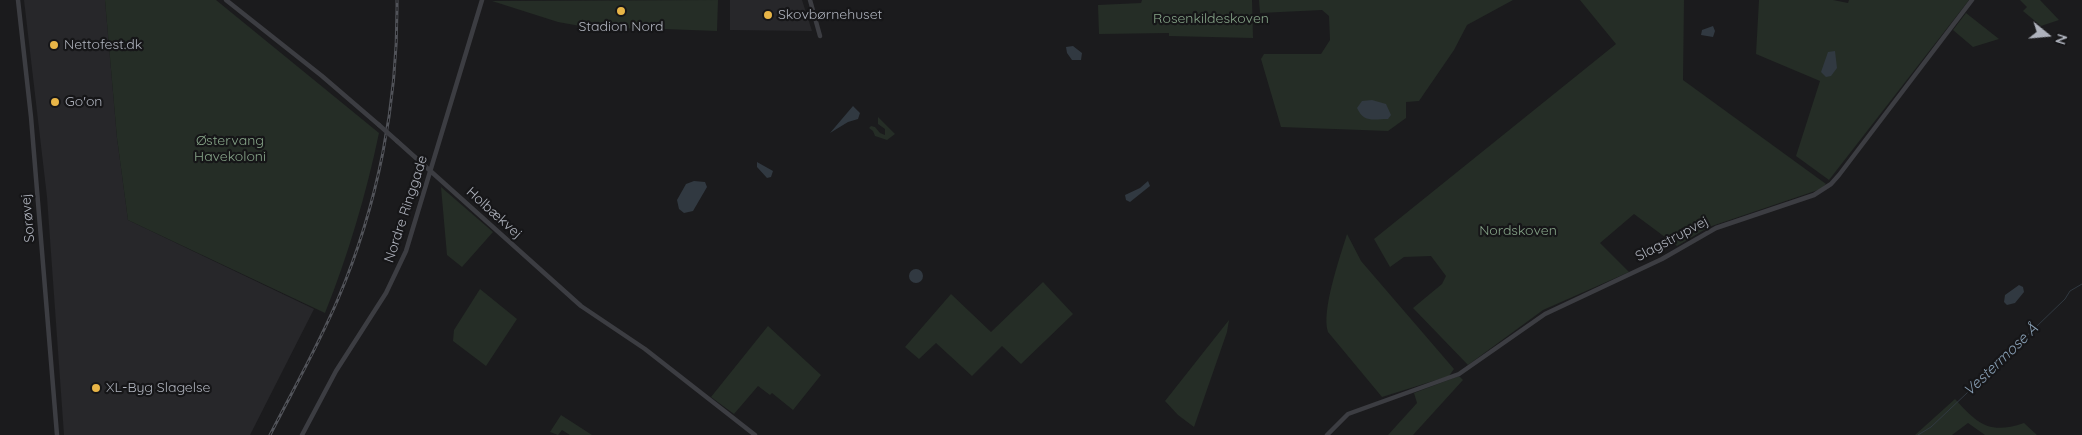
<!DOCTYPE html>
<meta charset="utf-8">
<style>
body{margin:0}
#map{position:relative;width:2082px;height:435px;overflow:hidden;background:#1b1b1d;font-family:Quicksand,sans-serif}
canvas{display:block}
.north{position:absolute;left:2022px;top:10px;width:50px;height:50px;-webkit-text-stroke:4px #161618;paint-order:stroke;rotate:107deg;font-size:14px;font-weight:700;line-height:20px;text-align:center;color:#aeb2bc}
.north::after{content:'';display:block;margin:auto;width:18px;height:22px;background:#aeb2bc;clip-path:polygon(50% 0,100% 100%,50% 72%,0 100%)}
</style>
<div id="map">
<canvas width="2082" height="435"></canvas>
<div class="north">N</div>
</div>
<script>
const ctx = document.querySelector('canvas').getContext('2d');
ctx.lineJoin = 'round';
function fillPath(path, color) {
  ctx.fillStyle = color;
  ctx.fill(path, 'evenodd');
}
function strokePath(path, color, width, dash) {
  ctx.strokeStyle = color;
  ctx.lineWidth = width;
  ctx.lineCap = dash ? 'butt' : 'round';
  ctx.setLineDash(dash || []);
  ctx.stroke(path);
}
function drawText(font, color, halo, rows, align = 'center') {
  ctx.font = font + ' Quicksand,sans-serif';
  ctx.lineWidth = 4.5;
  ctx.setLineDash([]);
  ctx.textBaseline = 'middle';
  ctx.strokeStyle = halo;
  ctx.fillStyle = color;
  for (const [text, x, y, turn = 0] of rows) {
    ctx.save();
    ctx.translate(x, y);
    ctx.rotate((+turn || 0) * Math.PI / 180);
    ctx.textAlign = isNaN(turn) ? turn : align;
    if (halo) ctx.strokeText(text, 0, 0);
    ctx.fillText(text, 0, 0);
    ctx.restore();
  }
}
const built = new Path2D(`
 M24,0h81l12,138 11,82 186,89 -64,126h-186l-17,-238z
 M730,0h72l10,31 -82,-1z`);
const green = new Path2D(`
 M105,0h111l163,133c-13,62 -31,122 -54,180l-197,-93 -11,-82z
 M718,0l-1,31 -79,-3 -35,2 -45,-8 -66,-21z
 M1142,0h110l1,38 -84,-2v-3l-70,1 -1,-29 43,-2z
 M1259,0h254l-46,25 -13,25 -35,51 -13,1v16l-18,13 -107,-4 -20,-68 3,-5h57l9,-14 -1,-24 -7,-6 -62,3z
 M1580,0h104l-1,80 143,104 -5,5 -112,38 -32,19 -43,-32 -34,29 29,29 -86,38 -75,55 -55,-57 29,-24 4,-8 -15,-20 -27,1 -14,10 -16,-28 242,-195z
 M1759,0h74l15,3 1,-3h120l-140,180 -33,-24 24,-75 -64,-27z
 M2020,0h20l19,20 -18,6 -18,-15 4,-4z
 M1966,13l33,26 -26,8 -20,-17z
 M878,117l17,17 -8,6 -12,-4 -2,-5 -4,-3 2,-2 4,1 5,6 5,2v-6l-7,-5z
 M441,187l52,45 -31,35 -15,-12z
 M1347,234l14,27 93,108 -5,7 -67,21 -54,-65c-7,-21 12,-75 19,-98z
 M1043,282l30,32 -52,50 -19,-18 -30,30 -36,-33 -17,16 -14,-12 46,-53 40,38z
 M480,289l37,30 -31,47 -33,-25 1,-11z
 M1229,320l-2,12 -33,95 -16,-12 -13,-14z
 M768,326l53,49 -28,35 -21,-17 -2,2 -12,-9 -24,28 -23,-17z
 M1459,376l4,4 -50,55h-25l29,-32 -3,-10z
 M1955,399c23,25 34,36 69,24l13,12h-52l-17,-12 -16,12h-37z
 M561,415l31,20h-22l-8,-5 -4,5 -8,-3z`);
const water = new Path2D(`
 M1713,26l2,5 -2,6 -12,-2 1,-5z
 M1073,46l9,7 -1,7h-9l-5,-7 -1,-6z
 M1835,51l2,17 -6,8 -5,1 -5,-5 7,-20z
 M1372,100l14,4 5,11 -3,4c-15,0 -24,4 -31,-11l5,-7z
 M853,106l7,7 -2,6 -10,3 -18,11z
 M757,162l16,9 -2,6 -4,1 -10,-11z
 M694,181l11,1 2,5 -14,24 -9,2 -5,-4 -2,-9 9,-16z
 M1148,181l2,5 -20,16 -4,-2 -1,-5 15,-7z
 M909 276a7 7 0 1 1 14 0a7 7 0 1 1-14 0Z
 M2019,285l4,2 1,5 -9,11 -8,2 -3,-3 1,-7z`);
const stream = new Path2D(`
 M1918,435l13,-8 54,-51 8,-13 13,-7 59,-57 5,-8 12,-7`);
const minor = new Path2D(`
 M18,0l13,117 26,318
 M226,0l96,76 57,49
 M810,0l10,36
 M397,141l184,165 64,43 110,86
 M302,435l34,-64 50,-78 20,-42 76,-251
 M1327,435l21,-21 111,-40 86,-60 117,-55 54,-31 98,-33 17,-11 8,-9 133,-175`);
const rail = new Path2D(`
 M270,435c23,-45 48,-89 68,-136 40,-94 60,-197 59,-299`);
const minorBridge = new Path2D(`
 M379,125l18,16`);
const markers = [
 [621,11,5,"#e8b547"],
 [768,15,5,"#e8b547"],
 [54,45,5,"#e8b547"],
 [55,102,5,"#e8b547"],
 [96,388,5,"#e8b547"]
];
const poiNames = [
 ["Skovbørnehuset",778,15],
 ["Stadion Nord",621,27,"center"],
 ["Nettofest.dk",64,45],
 ["Go'on",65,102],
 ["XL-Byg Slagelse",106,388]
];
const parkNames = [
 ["Rosenkildeskoven",1211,19],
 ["Østervang",230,141],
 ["Havekoloni",230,157],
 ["Nordskoven",1518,231]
];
const streetNames = [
 ["Nordre Ringgade",406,209,-72],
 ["Holbækvej",494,213,42],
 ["Sorøvej",28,218,-95],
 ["Slagstrupvej",1672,239,-28]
];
const waterNames = [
 ["Vestermose Å",2001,360,-44]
];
fillPath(built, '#27272a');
fillPath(green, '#252d26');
fillPath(water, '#313941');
strokePath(stream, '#313941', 1);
strokePath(minor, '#3c3d42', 4.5);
strokePath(rail, '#515359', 3);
strokePath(rail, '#161618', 1, [4]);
strokePath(minorBridge, '#3c3d42', 4.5);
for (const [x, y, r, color] of markers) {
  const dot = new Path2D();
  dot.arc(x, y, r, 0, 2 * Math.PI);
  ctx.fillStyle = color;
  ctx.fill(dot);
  strokePath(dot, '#161618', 2);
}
drawText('14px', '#aeb2bc', '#161618', poiNames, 'left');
drawText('14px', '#87a589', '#161618', parkNames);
drawText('14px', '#aeb2bc', '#161618', streetNames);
drawText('italic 15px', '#889fb4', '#161618', waterNames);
</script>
